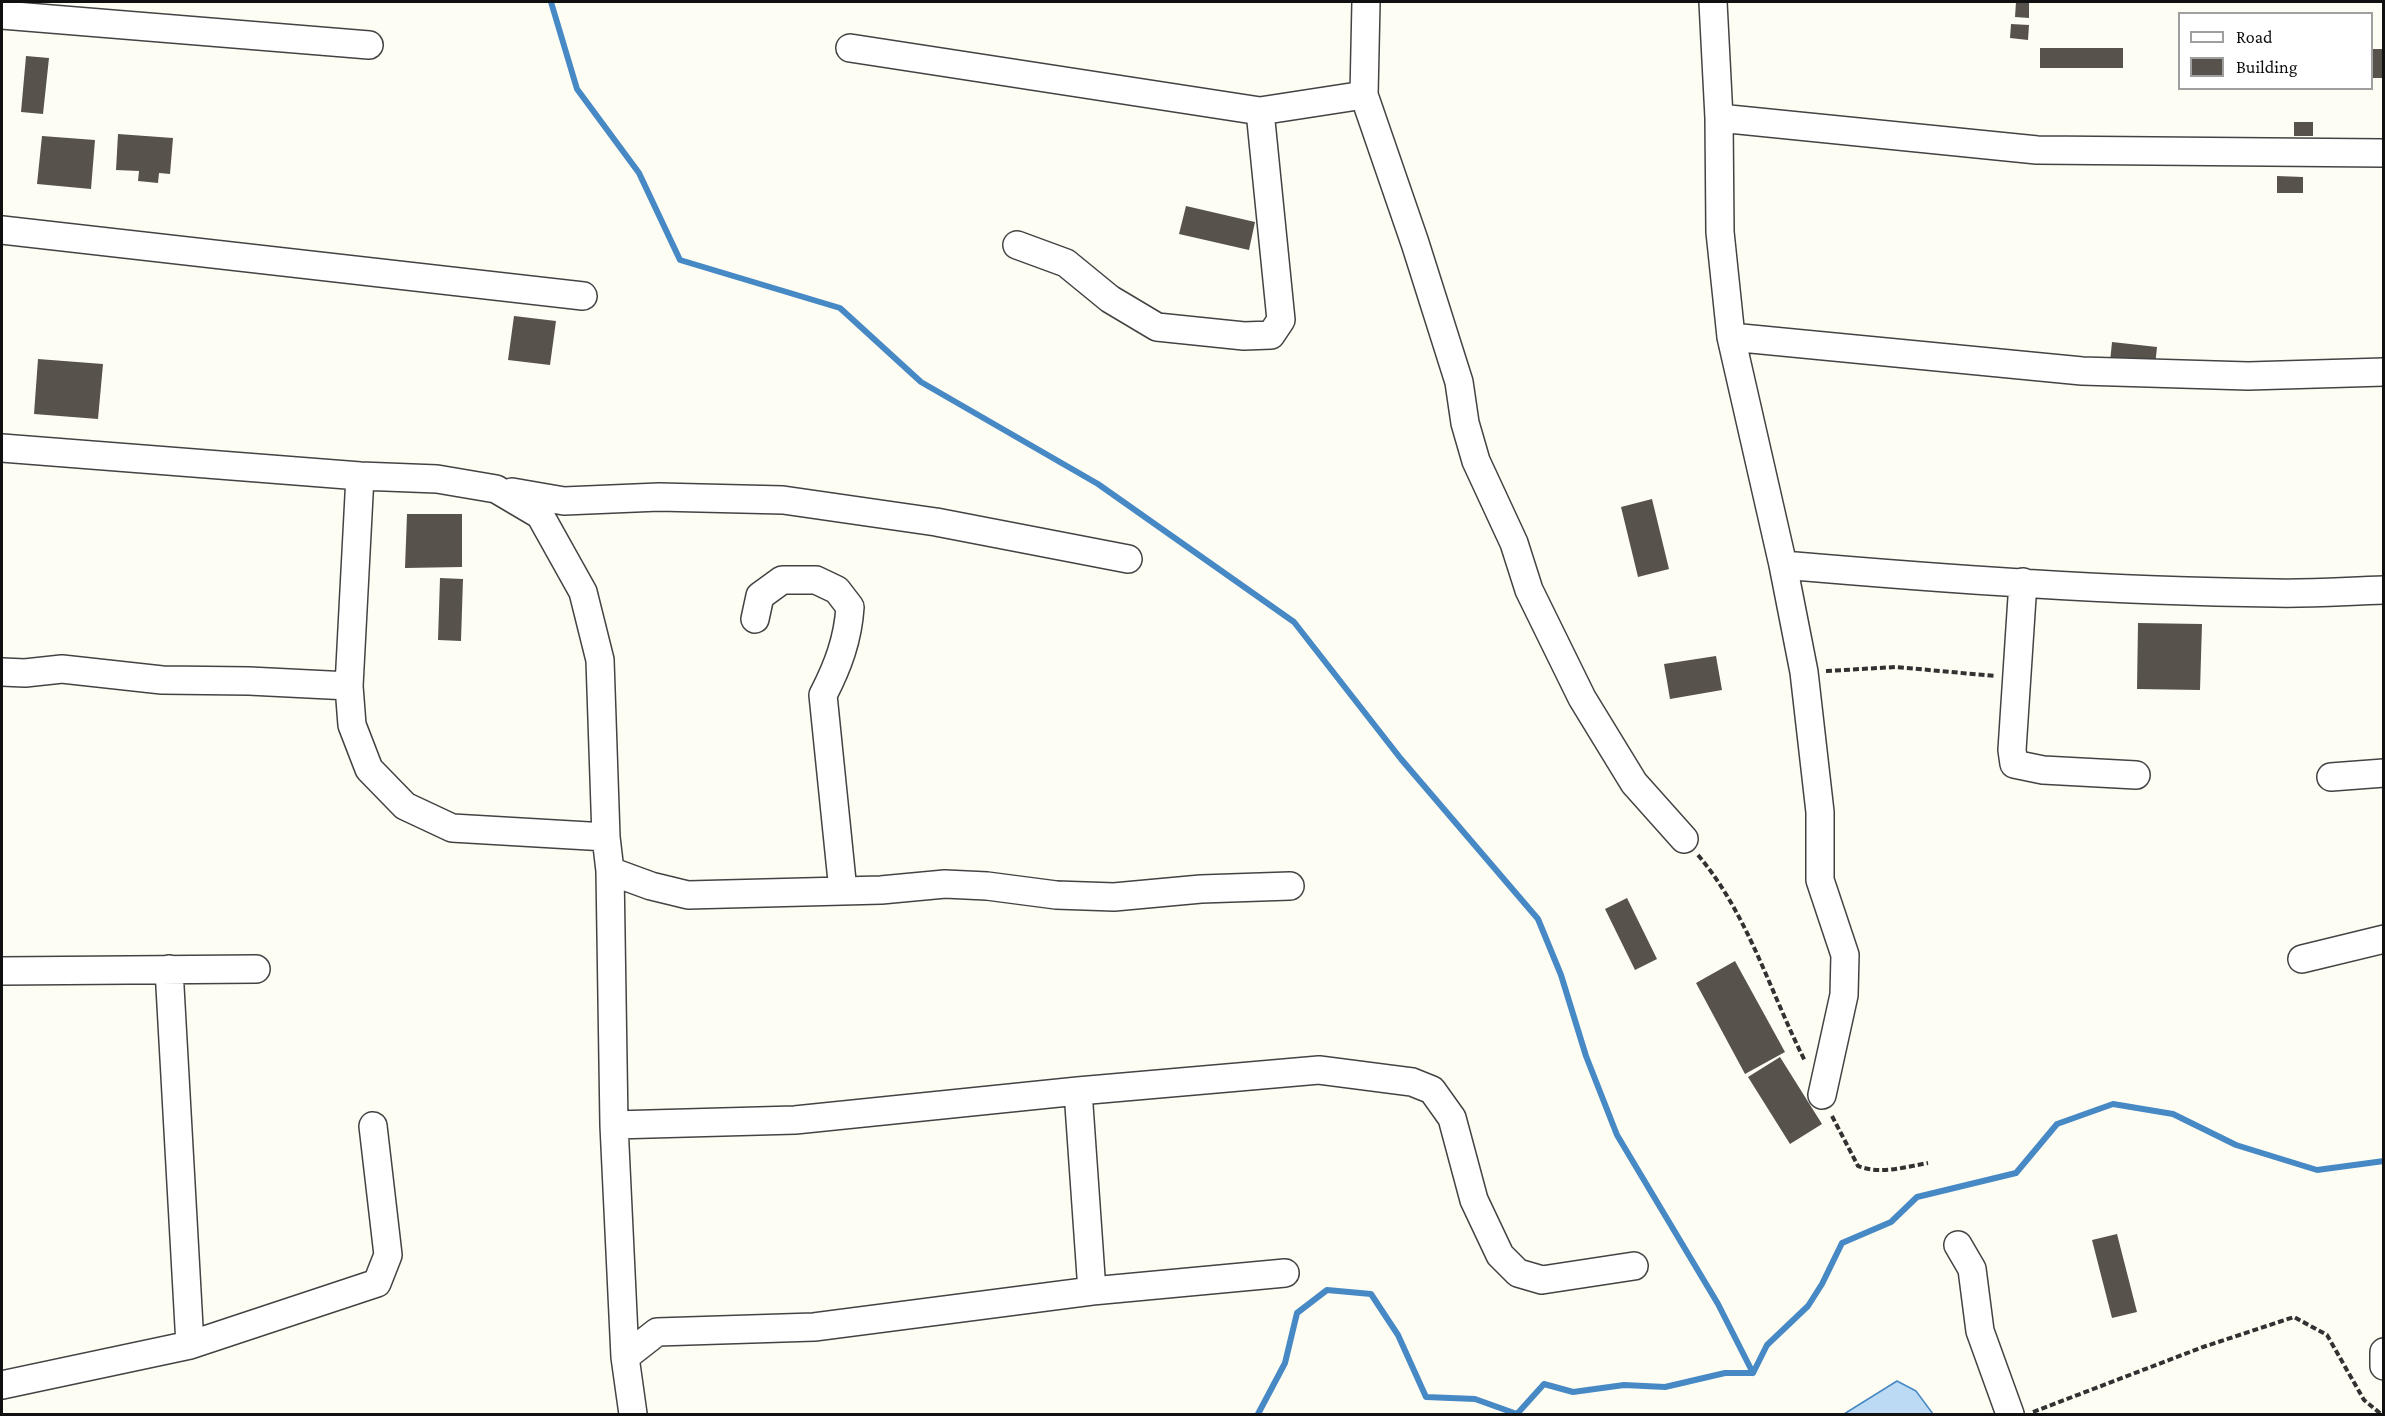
<!DOCTYPE html>
<style>
body{margin:0}
#map{position:relative;width:2385px;height:1416px;overflow:hidden;background:#fefdf4;font-family:"Crimson Pro",serif}
canvas{display:block}
.frame{position:absolute;inset:0;border:3px solid #101010;pointer-events:none}
.legend{position:absolute;left:2178px;top:12px;width:195px;height:78px;box-sizing:border-box;background:#fff;border:2px solid #9f9f9f;margin:0;padding:8px 10px;list-style:none;font-size:18px;color:#101010}
.legend li{display:flex;align-items:center;gap:12px;height:30px}
.legend b{width:30px;border:2px solid #9f9f9f}
</style>
<div id="map">
<canvas width="2385" height="1416"></canvas>
<div class="frame"></div>
<ul class="legend">
<li><b style="height:8px;background:#fff"></b>Road</li>
<li><b style="height:16px;background:#58524d"></b>Building</li>
</ul>
</div>
<script>
const ctx = document.querySelector('canvas').getContext('2d');
ctx.lineJoin = 'round';
function fillPath(path, color) {
  ctx.fillStyle = color;
  ctx.fill(path, 'evenodd');
}
function strokePath(path, color, width, dash) {
  ctx.strokeStyle = color;
  ctx.lineWidth = width;
  ctx.lineCap = dash ? 'butt' : 'round';
  ctx.setLineDash(dash || []);
  ctx.stroke(path);
}
const water = new Path2D(`
 M1897,1381l19,10 17,23h-89z`);
const stream = new Path2D(`
 M551,2l26,87 62,84 41,87 160,48 81,74 177,102 196,138 107,137 137,160 23,56 25,81 31,79 101,169 35,69
 M1258,1414l27,-51 12,-50 30,-23 44,4 27,41 28,62 49,2 42,15 27,-30 29,8 51,-7 41,2 60,-14h28l14,-28 41,-39 14,-22 20,-41 49,-21 26,-25 99,-24 41,-49 56,-20 60,10 63,31 81,25 67,-9`);
const building = new Path2D(`
 M2016,2h13v16l-14,-1z
 M2011,24l18,1 -1,15 -18,-2z
 M2040,48h83v20h-83z
 M2372,49h12v29h-12z
 M26,56l23,2 -6,56 -22,-2z
 M2294,122h19v14h-19z
 M118,134l55,4 -3,36 -11,-1 -1,10 -20,-2 1,-10 -23,-1z
 M42,136l53,4 -4,49 -54,-5z
 M2277,176l26,1v16h-26z
 M1186,206l69,16 -6,28 -70,-16z
 M514,316l42,5 -6,44 -42,-5z
 M2112,342l45,5 -2,19 -45,-4z
 M38,359l65,5 -5,55 -64,-5z
 M1652,499l17,70 -31,8 -17,-70z
 M407,514h55v53l-57,1z
 M440,578l23,1 -2,62 -23,-1z
 M2138,623l64,1 -2,66 -63,-1z
 M1716,656l6,34 -52,9 -6,-35z
 M1627,898l30,61 -22,11 -30,-61z
 M1735,961l50,91 -40,22 -49,-91z
 M1780,1057l42,67 -32,20 -42,-67z
 M2117,1234l20,78 -25,6 -20,-78z`);
const path = new Path2D(`
 M1826,671l70,-4 99,9
 M1698,855c50,59 72,137 107,206
 M1832,1116l26,50c24,9 46,1 70,-3
 M2033,1412l170,-65 91,-30 33,18 37,65 17,14`);
const minor = new Path2D(`
 M1366,2l-2,93 51,148 44,139 6,41 11,38 38,82 15,47 53,108 52,85 50,56
 M1713,2l6,116 1,114 11,105 52,228 21,107 16,140v68l25,75 -1,40 -22,100
 M2,15l367,30
 M850,48l410,63 104,-16
 M1719,118l318,32 347,3
 M2,230l581,66
 M1017,245l49,18 44,36 47,28 87,9 27,-1 10,-15 -21,-209
 M1731,337l351,34 166,5 136,-4
 M2,448l358,28 77,3 59,10 44,26 43,77 17,68 6,177 4,34 4,254 11,232 8,57
 M360,476l-11,210 3,39 17,44 36,37 47,22 154,9
 M512,492l52,9 95,-4 124,3 153,22 192,37
 M1783,565c163,14 327,26 491,28 37,1 73,-2 110,-3
 M2023,582l-11,168 2,14 29,6 93,5
 M755,619l5,-23 22,-16h34l21,10 13,17c-2,32 -12,59 -27,88l20,196
 M2,672l23,1 37,-4 100,11 87,1 100,5
 M2331,777l53,-4
 M610,871l41,15 37,9 193,-5 64,-6 42,2 69,9 58,2 87,-8 89,-3
 M2302,959l82,-20
 M169,969l21,376
 M2,971l254,-2
 M1078,1091l14,200
 M614,1125l181,-5 283,-29 241,-21 93,12 20,8 20,28 22,82 26,55 18,18 24,7 92,-14
 M1958,1245l14,24 8,62 30,83
 M2384,1352v14
 M625,1357l32,-25 157,-5 278,-36 193,-18
 M2,1385l188,-40 187,-62 11,-28 -15,-129`);
fillPath(water, '#bcdaf3');
strokePath(water, '#4789c5', 1.5);
strokePath(stream, '#4789c5', 6);
fillPath(building, '#58524d');
strokePath(minor, '#434343', 30);
strokePath(path, '#323232', 4, [6, 3]);
strokePath(minor, '#fff', 27);
</script>
